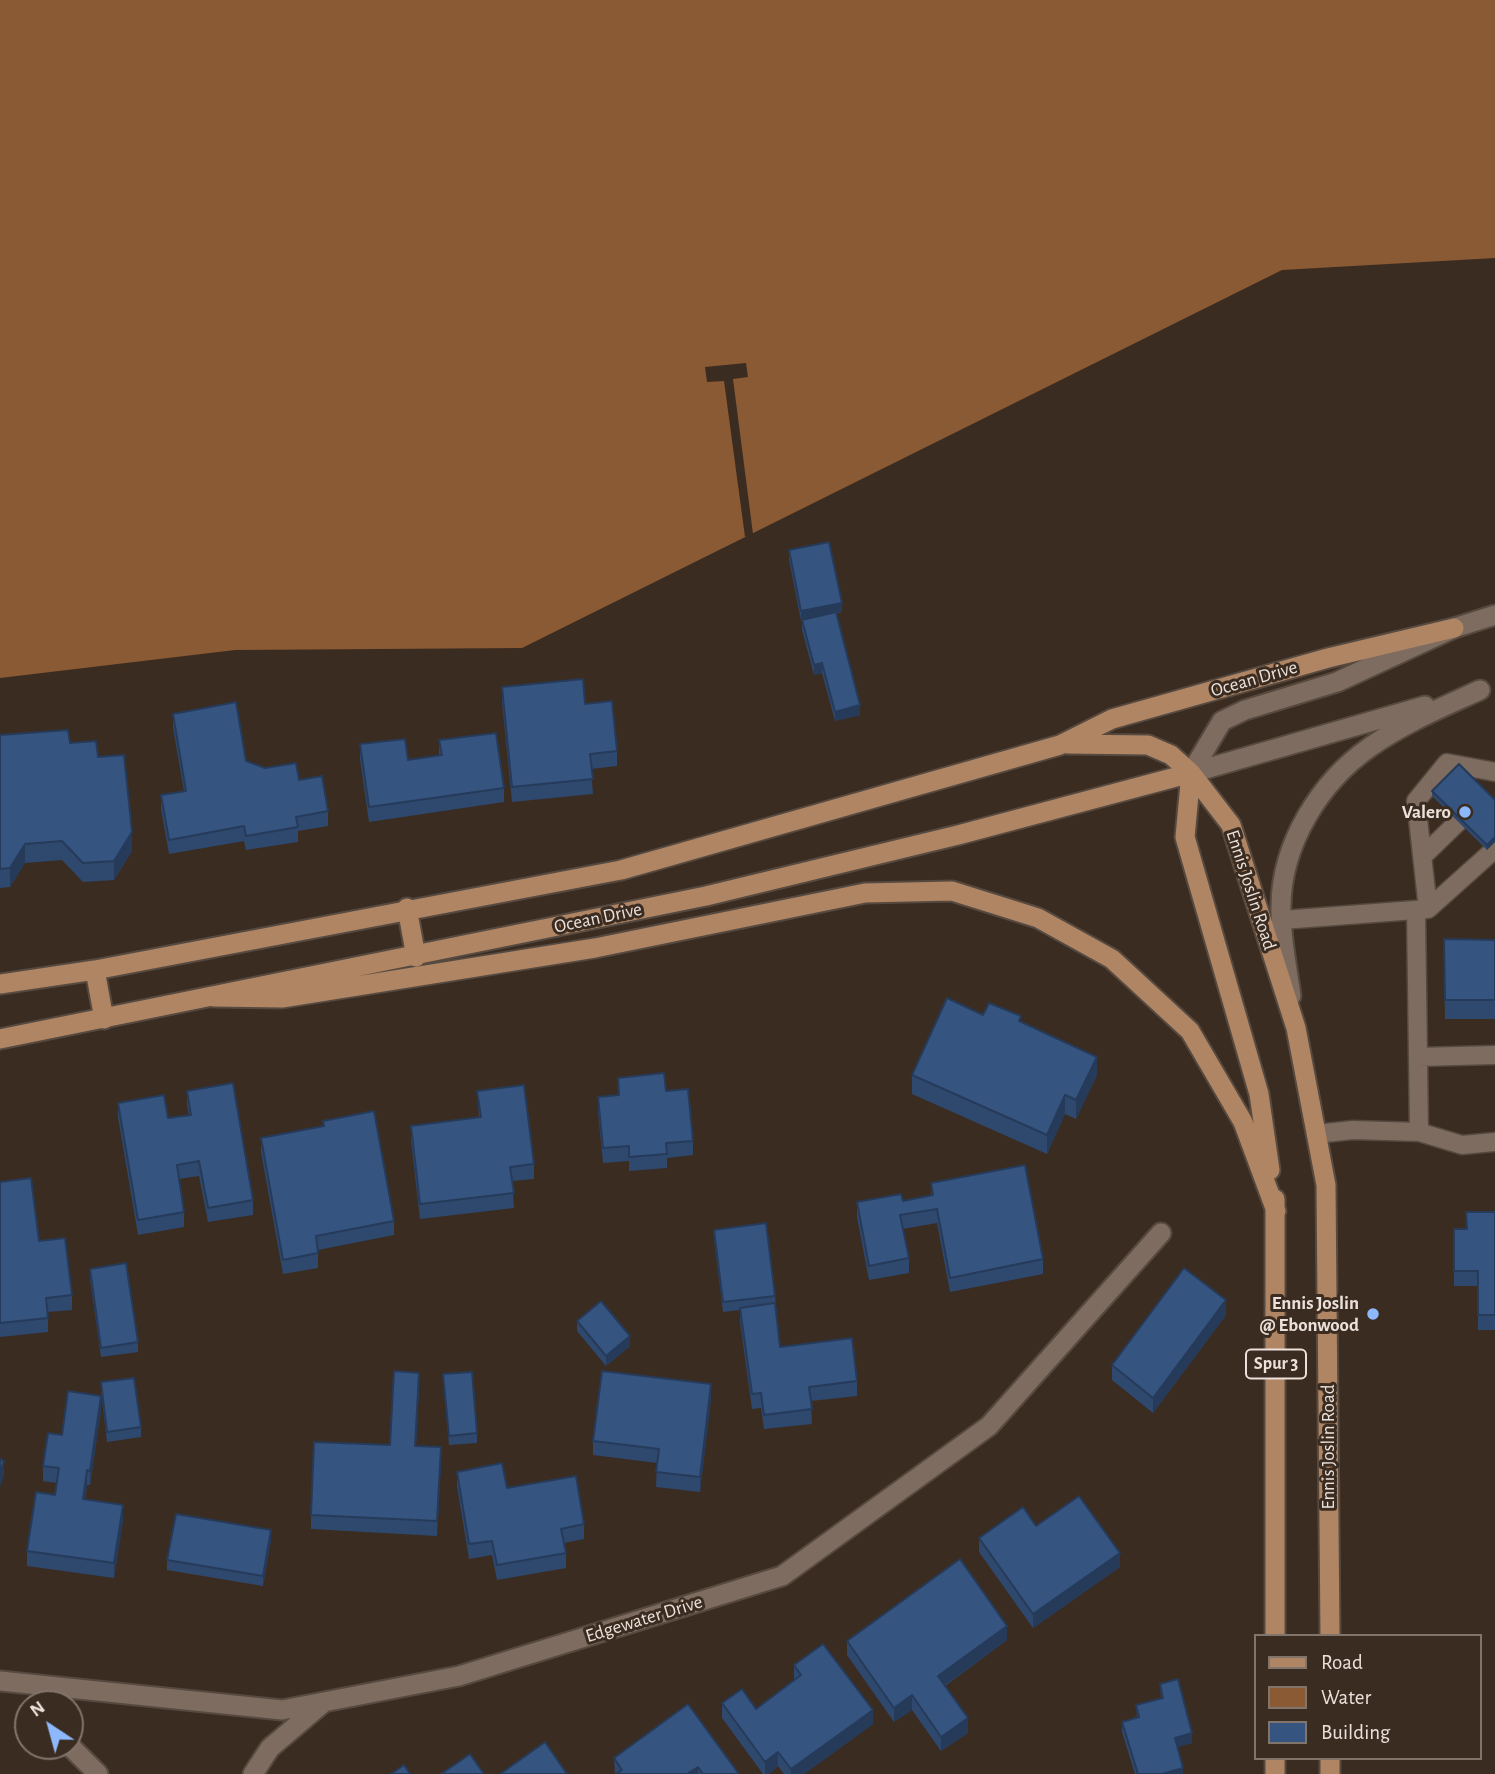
<!DOCTYPE html>
<style>
body{margin:0}
#map{position:relative;width:1495px;height:1774px;overflow:hidden;background:#3b2c21;font-family:"Alegreya Sans",sans-serif}
canvas{display:block}
.legend{position:absolute;left:1254px;top:1634px;width:228px;height:126px;box-sizing:border-box;background:#3b2c21;border:2px solid #81746b;margin:0;padding:9px 12px;list-style:none;font-size:21px;color:#ebe1da}
.legend li{display:flex;align-items:center;gap:14px;height:35px}
.legend b{width:35px;border:2px solid #81746b}
.north{position:absolute;left:14px;top:1690px;width:70px;height:70px;box-sizing:border-box;background:#3b2c21;border:2px solid #81746b;border-radius:50%;rotate:324deg;font-size:19px;font-weight:700;line-height:28px;text-align:center;color:#ebe1da}
.north::after{content:'';display:block;margin:auto;width:24px;height:32px;background:#8db9fc;clip-path:polygon(50% 0,100% 100%,50% 72%,0 100%)}
</style>
<div id="map">
<canvas width="1495" height="1774"></canvas>
<ul class="legend">
<li><b style="height:9px;background:#af8564"></b>Road</li>
<li><b style="height:19px;background:#8a5a35"></b>Water</li>
<li><b style="height:19px;background:#365480"></b>Building</li>
</ul>
<div class="north">N</div>
</div>
<script>
const ctx = document.querySelector('canvas').getContext('2d');
ctx.lineJoin = 'round';
function fillPath(path, color) {
  ctx.fillStyle = color;
  ctx.fill(path, 'evenodd');
}
function strokePath(path, color, width, dash) {
  ctx.strokeStyle = color;
  ctx.lineWidth = width;
  ctx.lineCap = dash ? 'butt' : 'round';
  ctx.setLineDash(dash || []);
  ctx.stroke(path);
}
function drawText(font, color, halo, rows, align = 'center') {
  ctx.font = font + ' "Alegreya Sans",sans-serif';
  ctx.lineWidth = 6;
  ctx.setLineDash([]);
  ctx.textBaseline = 'middle';
  ctx.strokeStyle = halo;
  ctx.fillStyle = color;
  for (const [text, x, y, turn = 0] of rows) {
    ctx.save();
    ctx.translate(x, y);
    ctx.rotate((+turn || 0) * Math.PI / 180);
    ctx.textAlign = isNaN(turn) ? turn : align;
    if (halo) ctx.strokeText(text, 0, 0);
    ctx.fillText(text, 0, 0);
    ctx.restore();
  }
}
const water = new Path2D(`
 M0,0h1495v258l-213,12 -760,378 -287,2 -235,28z`);
const pier = new Path2D(`
 M746,363l2,14 -15,2 20,155 -8,3 -21,-156 -17,1 -2,-15z`);
const service = new Path2D(`
 M1424,855l34,-33
 M1428,909l67,-60
 M1282,920l146,-11 -12,-108 31,-38 48,9
 M1418,1057l77,-2
 M1419,1132l43,13 33,-3
 M1316,1134l37,-4 66,2 -3,-222`);
const minor = new Path2D(`
 M0,1681l282,29 177,-34 323,-100 207,-150 172,-193
 M70,1746l28,28
 M253,1774l17,-26 53,-45`);
const secondary = new Path2D(`
 M1191,773l31,-52 23,-11 92,-28 117,-54 41,-13
 M1191,773l234,-67
 M1291,996c-4,-30 -11,-61 -10,-91 1,-62 39,-123 89,-158 34,-24 73,-40 110,-57`);
const primary = new Path2D(`
 M1068,744l80,1 23,10 20,18 40,52 65,203 30,157 4,451
 M1191,773l-6,64 74,257 11,76
 M407,908l9,49
 M95,970l9,49
 M0,984l95,-14 526,-100 439,-125 52,-26 216,-61 126,-30
 M214,997l68,1 313,-50 270,-55 87,-2 86,27 74,41 78,72 53,91 33,89
 M0,1039l706,-143 252,-61 233,-62
 M1275,1199v437
 M1330,1758v16
 M1275,1774v-16`);
const wall = new Path2D(`
 M789,550l53,62 -6,2 24,101 -25,6 -13,-48 -8,2 -12,-45v-9h-1l-12,-61z
 M502,687l83,17 32,47v15l-26,3 2,25 -81,8 -10,-100z
 M173,714l73,47 53,19 29,31v15l-30,5v11l-52,8 -2,-9 -75,13 -8,-45v-14l23,-4 -11,-63z
 M0,735l70,8 28,14 34,94 -18,29 -31,2 -21,-22 -37,3 -15,24 -10,1z
 M439,740l65,48v14l-135,20 -9,-63v-15l48,16 31,-4z
 M1432,791l63,9 -8,50 -55,-54z
 M1444,939l51,1v79h-50z
 M983,1015l38,7 76,53 -21,44 -11,-5 -18,40 -135,-60v-19z
 M618,1078l48,13 27,50v14l-26,3v10l-38,3v-10l-26,2 -5,-51v-15l20,-2z
 M187,1091l66,109v15l-45,7 -9,-46 -20,3 5,33v15l-46,8 -20,-118v-14l50,15 21,-3 -2,-10z
 M477,1091l57,73v15l-22,2 2,27 -94,11 -9,-78v-15l68,-9z
 M323,1121l71,100v14l-76,15v18l-35,6 -22,-122v-14l62,-11z
 M0,1182l72,113v15l-24,2v20l-48,5z
 M931,1183l112,76v15l-93,18 -13,-69 -34,6 6,29v15l-40,7 -12,-63v-15l46,-1 28,-5z
 M1495,1212v118h-17v-44h-24v-57h12z
 M714,1230l61,66 5,51 77,34v15l-46,5 1,23 -48,5 -3,-21 -9,1 -12,-87v-12l-17,2 -9,-73z
 M90,1269l48,73v10l-37,5 -11,-78z
 M1226,1315l-73,98 -41,-33v-15z
 M577,1321l53,25 -24,20 -29,-35z
 M443,1374l34,59v10l-28,2z
 M101,1382l40,45v10l-34,5 -6,-50z
 M419,1387l-3,59 25,16 -4,74 -126,-7v-14l79,-70z
 M711,1399l-11,93 -44,-5 1,-24 -64,-8v-14z
 M101,1410l-11,75h-3l-2,15 38,20 -9,58 -87,-12v-15l28,-56 2,-12 -14,-2v-15l19,-31z
 M457,1472l50,16 77,36v15l-20,4 2,10v15l-69,12 -5,-25 -23,4 -12,-73z
 M1036,1526l84,41 -87,61 -54,-76v-14z
 M271,1540l-8,46 -96,-16v-10z
 M1007,1640l-62,46 23,47 -27,18 -29,-41 -18,12 -47,-67v-14z
 M794,1665l79,59 -69,50h-20l-6,-8 -9,8h-6l-41,-56v-15l34,6 38,-29z
 M1160,1684l32,59 -15,4 6,27h-48l-13,-42v-10l15,-4 -1,-13 25,-7z
 M688,1704l51,70h-124l-1,-16z`);
const shadedWall = new Path2D(`
 M842,603v9l-41,9v-10z
 M822,663v10l-8,2v-10z
 M860,705v10l-25,6v-9z
 M132,832v19l-18,29v-19z
 M1495,837v5l-8,8v-5z
 M25,844v19l-15,24v-19z
 M1097,1057v18l-21,44v-19z
 M1065,1095v19l-18,40v-19z
 M1226,1300v15l-73,98v-15z
 M630,1336v10l-24,20v-10z
 M711,1384v15l-11,93v-15z
 M101,1396v14l-11,75v-14z
 M441,1447v15l-4,74v-15z
 M4,1461v14l-4,12v-14z
 M87,1470v15l-4,29v-15z
 M123,1505v15l-9,58v-15z
 M271,1530v10l-8,46v-10z
 M1120,1553v14l-87,61v-14z
 M1007,1626v14l-69,50v-14z
 M912,1695v15l-18,12v-14z
 M873,1710v14l-69,50h-13v-5z
 M968,1718v15l-27,18v-14z
 M1192,1733v10l-17,5v-10z
 M778,1752v14l-9,8h-4v-12z
 M698,1767v7h-11z
 M1183,1768v6h-21z`);
const building = new Path2D(`
 M829,542l13,61 -41,8 -12,-61z
 M836,612l24,93 -25,7 -13,-49 -8,2 -12,-45z
 M583,679l2,25 27,-3 5,50 -27,3 3,25 -81,8 -10,-100z
 M236,702l10,59 19,7 31,-5 3,17 23,-4 6,35 -32,6 2,10 -52,9 -2,-10 -75,14 -8,-45 25,-4 -13,-77z
 M68,730l2,13 26,-2 2,16 26,-2 8,77 -18,29 -31,2 -21,-22 -37,3 -15,24 -10,1v-134z
 M496,733l8,55 -135,19 -9,-63 45,-5 3,21 34,-5 -3,-15z
 M1459,764l36,36v37l-8,8 -55,-54z
 M1444,939l51,1v60h-50z
 M947,998l36,17 6,-12 32,13 -2,5 78,36 -21,43 -11,-5 -18,40 -135,-60z
 M664,1073l2,18 22,-2 5,52 -27,2 1,11 -38,3v-11l-26,2 -5,-51 21,-2 -1,-17z
 M233,1083l20,117 -45,8 -9,-47 -22,4 7,47 -46,8 -20,-117 46,-8 4,23 23,-3 -4,-24z
 M524,1085l10,79 -24,3 4,26 -94,11 -9,-78 70,-9 -4,-26z
 M374,1111l20,110 -78,15 2,17 -35,7 -22,-122 63,-12 -1,-5z
 M1025,1165l18,94 -93,19 -13,-69 -37,6 9,43 -40,8 -12,-64 44,-8 2,7 30,-6 -2,-12z
 M31,1178l8,63 26,-3 7,57 -26,3 2,20 -48,5v-141z
 M1466,1212h29v103h-17v-44h-24v-42h13z
 M766,1223l9,73 -52,6 -9,-72z
 M126,1263l12,79 -37,6 -11,-79z
 M1184,1268l42,32 -73,98 -41,-33z
 M601,1301l29,35 -24,20 -29,-35z
 M775,1303l5,44 72,-9 5,43 -48,6 3,22 -48,6 -3,-22 -9,1 -12,-86z
 M394,1371l25,2 -4,73 26,1 -4,74 -126,-6 3,-73 76,3z
 M602,1371l109,13 -11,93 -44,-5 3,-23 -66,-8z
 M472,1372l5,61 -28,3 -6,-62z
 M134,1378l7,49 -34,5 -6,-50z
 M68,1391l33,5 -11,75 -3,-1 -4,29 40,6 -9,58 -87,-12 9,-59 19,3 4,-27 -16,-2 5,-33 14,2z
 M0,1459l4,2 -4,12z
 M502,1463l5,25 69,-12 8,48 -23,5 5,24 -69,12 -5,-24 -23,3 -12,-72z
 M1079,1496l41,57 -87,61 -54,-76 44,-31 13,19z
 M176,1514l95,16 -8,46 -96,-16z
 M960,1559l47,67 -69,50 30,42 -27,19 -29,-42 -18,13 -47,-67z
 M823,1644l50,66 -82,59 -13,-17 -13,10 -43,-59 20,-14 14,20 45,-34 -7,-10z
 M1178,1679l14,54 -17,5 8,30 -21,6h-24l-16,-52 17,-5 -3,-12 27,-7 -3,-14z
 M688,1704l51,70h-36l-5,-7 -11,7h-71l6,-4 -8,-12z
 M545,1742l22,32h-67z
 M470,1754l14,20h-43z
 M404,1765l6,9h-19z`);
const markers = [
 [1465,812,7,"#8db9fc"],
 [1373,1314,7,"#8db9fc"]
];
const shields = [
 [1276,1364,60]
];
const shieldNames = [
 ["Spur 3",1276,1364]
];
const streetNames = [
 ["Ocean Drive",1254,679,-16],
 ["Ennis Joslin Road",1251,890,72],
 ["Ocean Drive",598,918,-12],
 ["Ennis Joslin Road",1328,1447,-90],
 ["Edgewater Drive",644,1619,-17]
];
const poiNames = [
 ["Valero",1451,812],
 ["Ennis Joslin",1359,1303],
 ["@ Ebonwood",1359,1325]
];
fillPath(water, '#8a5a35');
fillPath(pier, '#3b2c21');
strokePath(service, '#56493f', 21);
strokePath(minor, '#56493f', 23);
strokePath(secondary, '#56493f', 23);
strokePath(primary, '#56493f', 23);
strokePath(service, '#7d6c5f', 18);
strokePath(minor, '#7d6c5f', 19);
strokePath(secondary, '#7d6c5f', 19);
strokePath(primary, '#af8564', 19);
fillPath(wall, '#2e486e');
fillPath(shadedWall, '#263b5a');
fillPath(building, '#365480');
strokePath(building, '#263b5a', 2);
for (const [x, y, r, color] of markers) {
  const dot = new Path2D();
  dot.arc(x, y, r, 0, 2 * Math.PI);
  ctx.fillStyle = color;
  ctx.fill(dot);
  strokePath(dot, '#3b2c21', 2.5);
}
for (const [x, y, w] of shields) {
  const box = new Path2D();
  box.roundRect(x - w / 2, y - 14.5, w, 29, 5);
  ctx.fillStyle = '#3b2c21';
  ctx.fill(box);
  strokePath(box, '#ebe1da', 2);
}
drawText('bold 18px', '#ebe1da', null, shieldNames);
drawText('19px', '#ebe1da', '#3b2c21', streetNames);
drawText('bold 19px', '#ebe1da', '#3b2c21', poiNames, 'right');
</script>
